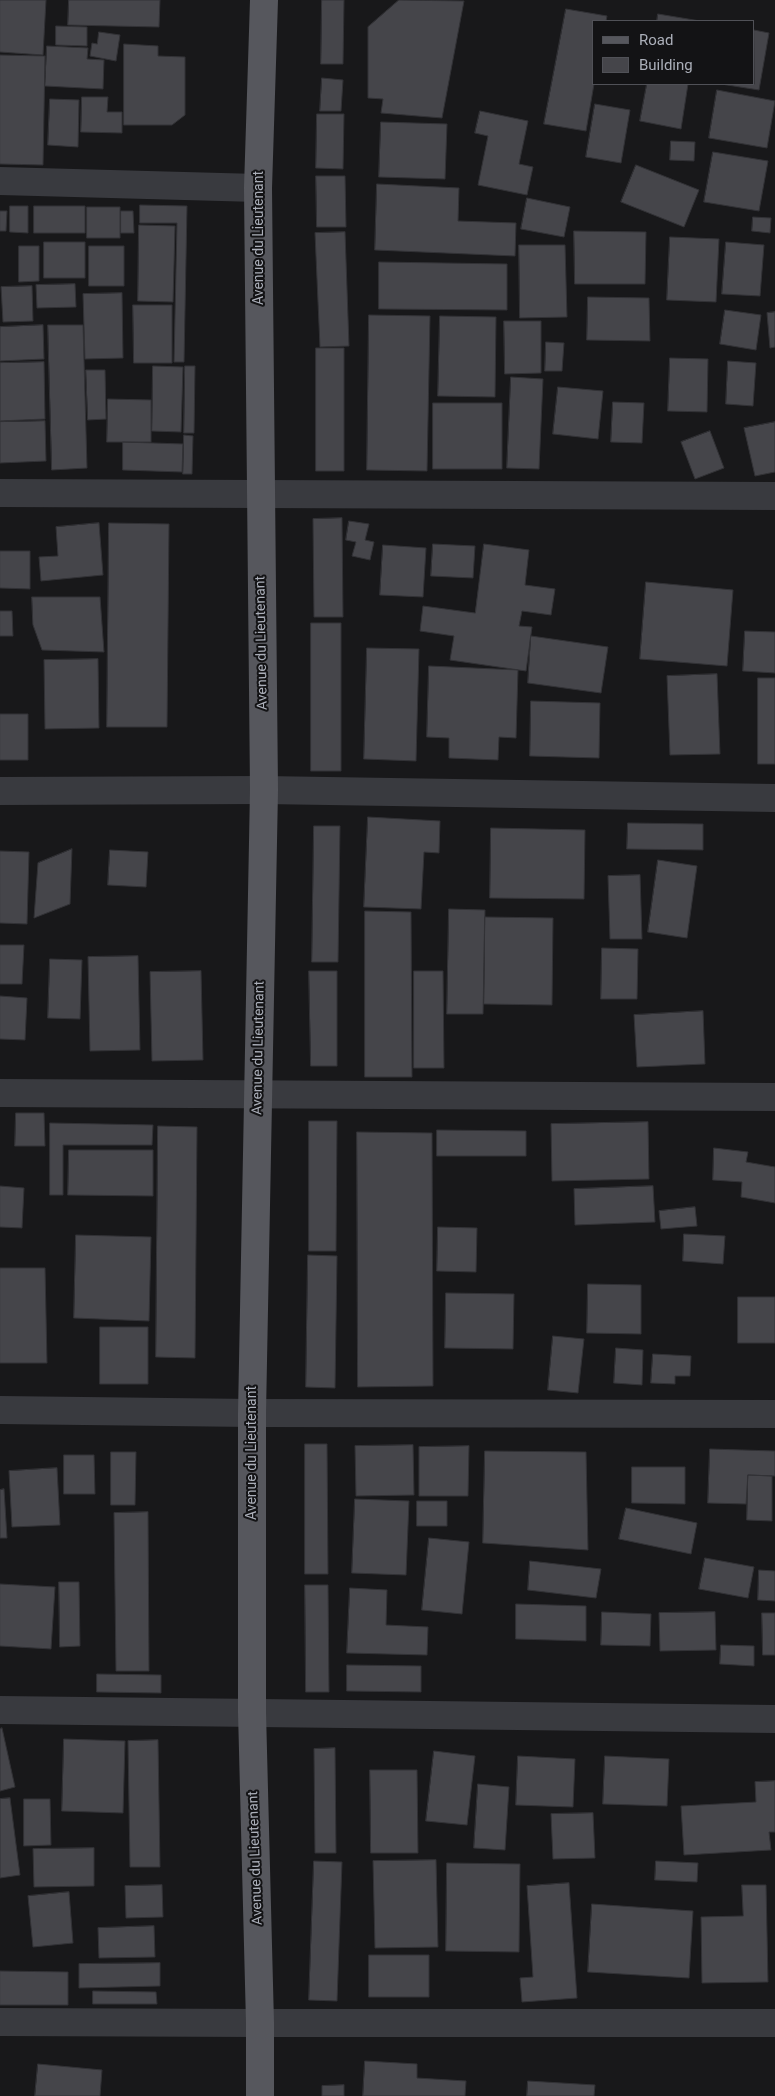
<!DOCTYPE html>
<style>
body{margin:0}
#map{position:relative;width:775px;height:2096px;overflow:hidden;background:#18181a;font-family:Roboto,sans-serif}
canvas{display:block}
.legend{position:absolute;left:592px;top:20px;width:162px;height:65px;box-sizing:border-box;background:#131315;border:1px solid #505157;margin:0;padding:6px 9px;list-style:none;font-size:15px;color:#abafb9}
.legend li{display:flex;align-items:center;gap:10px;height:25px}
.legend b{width:25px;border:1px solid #505157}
</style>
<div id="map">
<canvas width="775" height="2096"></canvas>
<ul class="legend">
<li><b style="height:6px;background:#56575d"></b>Road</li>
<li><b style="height:14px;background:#45454a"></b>Building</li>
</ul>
</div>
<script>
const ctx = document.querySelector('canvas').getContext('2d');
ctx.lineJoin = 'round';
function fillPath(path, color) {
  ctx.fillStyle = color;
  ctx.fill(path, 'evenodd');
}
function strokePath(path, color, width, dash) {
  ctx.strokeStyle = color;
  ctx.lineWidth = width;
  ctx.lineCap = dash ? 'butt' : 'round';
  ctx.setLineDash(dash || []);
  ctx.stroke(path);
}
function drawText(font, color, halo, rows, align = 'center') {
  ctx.font = font + ' Roboto,sans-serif';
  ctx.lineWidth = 4;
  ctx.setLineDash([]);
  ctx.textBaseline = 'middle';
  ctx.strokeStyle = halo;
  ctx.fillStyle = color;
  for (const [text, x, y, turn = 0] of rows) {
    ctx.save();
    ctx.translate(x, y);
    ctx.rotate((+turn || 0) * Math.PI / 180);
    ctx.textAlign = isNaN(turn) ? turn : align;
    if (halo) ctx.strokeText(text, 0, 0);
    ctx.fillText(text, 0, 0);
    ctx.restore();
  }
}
const building = new Path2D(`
 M0,0h46l-3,55 -43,-3z
 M69,0h91l-1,27 -91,-2z
 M322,0h22l-1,64h-22z
 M399,0l65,1 -22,117 -61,-5 2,-14 -15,-1v-71z
 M566,9l41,7 -1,5h-12v63l-8,47 -42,-7z
 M658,14l42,7h-43z
 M56,26l31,1v19l-31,-1z
 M754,30l15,3 -10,57 -38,-6h33z
 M99,32l21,3 -4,26 -26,-5 2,-13 5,1z
 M124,44l34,2v10l27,1v58l-13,10h-48z
 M47,46l41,2 -1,11 17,1 -1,29 -58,-3z
 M0,55l45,1 -2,109 -43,-1z
 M322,78l21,2 -2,31h-21z
 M647,84h41l-7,45 -41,-8z
 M717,90l58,11 -8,47 -58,-10z
 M82,97h26l-1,15h15v21l-41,-1z
 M50,99l29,1 -1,47 -30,-2z
 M595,104l35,6 -9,53 -35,-6z
 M480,111l48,10 -9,43 14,3 -6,28 -49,-10 10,-49 -13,-3z
 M317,114h27l-1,55 -27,-1z
 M381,122l66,2 -2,55 -66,-2z
 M671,141l24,1 -1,19 -24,-1z
 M713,152l55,9 -9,50 -55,-9z
 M636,165l63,25 -15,37 -63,-25z
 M316,176h29l1,51h-29z
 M377,184l82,4 -1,33 58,2 -1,33 -140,-6z
 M527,198l43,9 -6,30 -43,-8z
 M140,205l47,1 -3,156h-10l3,-139h-37z
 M10,206h18v27l-18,-1z
 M34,206h51v27h-51z
 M87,207h33v31h-33z
 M0,211h7l-1,20h-6z
 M121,211h12l1,22h-13z
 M753,217l18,1 -1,15 -18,-2z
 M139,225l36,1 -2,76 -35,-1z
 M574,231l72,1 -1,52h-70z
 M345,232l4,114 -29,1 -5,-114z
 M670,237l49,2 -3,63 -49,-2z
 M44,242h41v36h-41z
 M726,242l38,3 -4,51 -38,-2z
 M519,245h46l2,72 -47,1z
 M19,246h20v35l-20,1z
 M89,246h35v40h-35z
 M379,262l128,2v46l-128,-1z
 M75,284l1,23 -39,1 -1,-23z
 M32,286l1,35 -30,1 -2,-35z
 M122,293l1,65 -38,1 -2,-65z
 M588,297l61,1 1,43 -63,-1z
 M133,305h39v58h-38z
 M725,310l36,5 -5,35 -36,-6z
 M775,312v35l-5,1 -3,-35z
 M369,315l61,1 -3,155 -60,-1z
 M440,316l56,1 -1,80 -57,-1z
 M504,321h37v52l-36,1z
 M43,325l1,34 -44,2v-34z
 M48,325h35l4,143 -35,2z
 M546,342l18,1 -2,28h-17z
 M316,348h28v123h-28z
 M670,358l38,1 -1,53 -39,-1z
 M728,361l28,2 -3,43 -27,-2z
 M44,362l1,57 -45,2v-58z
 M153,366l30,1 -2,65 -29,-1z
 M185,366h10l-1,67h-10z
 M86,370h19l1,49 -18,1z
 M511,377l32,2 -4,90 -32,-1z
 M558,387l45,4 -5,48 -45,-5z
 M108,399l43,1v42h-44z
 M613,402l31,1 -2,40 -31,-1z
 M433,403h69v66h-69z
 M45,421l1,40 -46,2v-41z
 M775,422v50l-20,4 -11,-48z
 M710,431l14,37 -29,11 -14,-37z
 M184,435l9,1 -1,38h-9z
 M123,442l60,2 -1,28 -59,-2z
 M342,518l1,99h-29l-1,-98z
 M349,521l20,3 -4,16 9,2 -4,18 -18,-4 4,-14 -10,-2z
 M99,523l4,52 -62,6 -2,-24 19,-1 -2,-29z
 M109,523l60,1 -2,203h-60z
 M433,544l42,2 -2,32 -42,-2z
 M484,544l45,6 -4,35 30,4 -4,26 -29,-4 -3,15 13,1 -6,44 -76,-11 4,-24 -34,-5 3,-25 52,7z
 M383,545l43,3 -3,49 -43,-2z
 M0,551h30v38l-30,-1z
 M646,582l87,8 -6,76 -87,-7z
 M32,597h68l4,55 -62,-2 -9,-25z
 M0,611h12l1,25h-13z
 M311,623h30v148h-30z
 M745,631l30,1v41l-32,-2z
 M531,636l77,11 -7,46 -73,-10z
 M367,648l52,1 -3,112 -52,-2z
 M98,659l1,69 -54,1 -1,-69z
 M429,666l89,4 -2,68 -17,-1 -1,23 -49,-2v-20l-22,-1z
 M717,674l3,80 -50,1 -3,-79z
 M758,678h17v86h-17z
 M531,701l69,2 -1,55 -69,-2z
 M0,714h28v46h-28z
 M368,817l72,4 -1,32 -15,-1 -3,57 -57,-2z
 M628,823l75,1v26l-76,-1z
 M314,826h26l-2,136h-26z
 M491,828l94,2 -1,69 -94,-1z
 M72,849l-2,55 -36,14 4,-55z
 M110,850l38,2 -2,35 -38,-2z
 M0,851l29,1 -2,72 -27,-1z
 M658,860l39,6 -10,72 -39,-6z
 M640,875l2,64h-32l-2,-63z
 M449,909l36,1 -2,104h-36z
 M365,911l46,1 1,165h-47z
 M485,917l68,1 -1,87 -68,-1z
 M0,945h24l-2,39h-22z
 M602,948l36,1 -1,50h-36z
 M138,956l2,94 -50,1 -2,-94z
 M50,959l32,1 -2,59 -32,-1z
 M201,971l2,89 -51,1 -2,-89z
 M309,971h28v95h-26z
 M414,971h29l1,97h-30z
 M0,996l27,2 -2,42 -25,-1z
 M703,1011l2,53 -68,3 -3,-52z
 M16,1113h28l1,33h-30z
 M309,1121h28l-1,130h-27z
 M648,1122l1,57 -97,2 -1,-57z
 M50,1123l103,2 -1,20h-89v50h-13z
 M158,1126l39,1 -2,231 -39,-1z
 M437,1130l89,1v25h-89z
 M357,1132l75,1 1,253 -75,1z
 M714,1148l34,4 -2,10 29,5v36l-34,-6 1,-15 -29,-2z
 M69,1150h84v46l-85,-1z
 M0,1186l24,2 -2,40 -22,-1z
 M653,1186l2,36 -80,3 -1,-36z
 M695,1207l2,19 -36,3 -2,-18z
 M438,1227l39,1 -1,44 -39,-1z
 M684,1234l41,2 -2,28 -40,-3z
 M76,1235l75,2 -2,84 -75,-3z
 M308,1255l29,1 -2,132 -29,-1z
 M0,1268h45l2,95h-47z
 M588,1284l53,1v49l-54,-1z
 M446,1293l68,1 -1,55 -68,-1z
 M738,1297h37v46h-37z
 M100,1327h48v57h-48z
 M553,1336l31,3 -6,54 -30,-3z
 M616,1348l27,2 -1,35 -28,-2z
 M653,1354l38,2 -1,20h-15v8l-24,-1z
 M305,1444h22l1,130h-23z
 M413,1445l1,50 -58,1 -1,-50z
 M469,1446l-1,50h-49v-49z
 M710,1449l65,2v25l-27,-1 -2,29 -38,-1z
 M485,1451l101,1 2,98 -105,-7z
 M111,1452h25l-1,53h-24z
 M64,1455h30l1,39h-31z
 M632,1467h53v37l-53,-1z
 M57,1468l3,57 -48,2 -3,-56z
 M748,1475l24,1v45l-25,-1z
 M4,1489l3,49h-7v-48z
 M355,1499l54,2 -3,74 -54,-2z
 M417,1501h30v25h-30z
 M626,1508l71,15 -6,31 -72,-15z
 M148,1512l1,159h-33l-2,-158z
 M429,1538l40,4 -7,72 -40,-4z
 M705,1558l49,9 -6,31 -49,-9z
 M530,1561l71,8 -5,29 -68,-8z
 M759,1570l16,1v30l-17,-1z
 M59,1582h20l1,64 -20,1z
 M0,1584l55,3 -4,62 -51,-3z
 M305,1585h23l1,107h-23z
 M350,1588l37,2 -1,35 42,2 -1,28 -80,-2z
 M516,1604l70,2v35l-70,-2z
 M602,1612l49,2 -1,32 -49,-1z
 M715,1612l1,38 -56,1 -1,-38z
 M762,1613h13v42h-12z
 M721,1645l33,1v20l-34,-2z
 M347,1665l74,1v26l-74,-1z
 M97,1674l64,1v18l-64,-1z
 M2,1728l13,59 -15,4v-62z
 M64,1739l61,2 -2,72 -61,-2z
 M158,1740l2,127h-30l-2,-126z
 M335,1748l1,105h-21l-1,-104z
 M434,1751l41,5 -8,69 -41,-4z
 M518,1756l57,3 -2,48 -57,-2z
 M605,1756l64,3 -2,47 -64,-2z
 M370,1770h47l1,83h-47z
 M775,1781v51h-6l2,18 -87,5 -3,-49 75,-4 -1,-20z
 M478,1784l31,3 -4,63 -31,-2z
 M10,1798l10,77 -20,3v-79z
 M24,1799h26l1,46 -27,1z
 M593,1813l2,45 -42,1 -2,-45z
 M94,1848v38l-60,1 -1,-38z
 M436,1860l2,87 -63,1 -2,-87z
 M314,1861l28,1 -5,139 -28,-1z
 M656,1861l42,2 -1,19 -42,-2z
 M447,1863l73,1 -1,88 -73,-1z
 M569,1883l8,115 -55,4 -2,-24 13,-1 -6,-91z
 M162,1885l1,32 -37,1 -1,-32z
 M742,1885h24l2,97 -66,1 -1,-66 42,-1z
 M69,1892l4,51 -40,4 -5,-51z
 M592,1904l101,7 -4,67 -101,-6z
 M154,1926l1,31 -56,1 -1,-30z
 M369,1955h60v42h-60z
 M160,1963v23l-81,2v-24z
 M0,1971l68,1v33h-68z
 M93,1991l63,1 1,12h-64z
 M365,2061l52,3v14l49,3 -1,15h-102z
 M38,2064l64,6 -2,26h-65z
 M528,2081l67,4 -1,11h-67z
 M344,2085v11h-22v-10z`);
const minor = new Path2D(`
 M0,181l258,7
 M0,493l775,3
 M0,791l264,-1 511,8
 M0,1093l775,4
 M0,1410l252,3 523,1
 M0,1710l775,9
 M260,2023h515`);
const tertiary = new Path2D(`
 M0,2022l260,1`);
const primary = new Path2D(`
 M260,2096v-73l-8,-311v-299l12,-623 -6,-602 6,-188`);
const streetNames = [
 ["Avenue du Lieutenant",259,238,-90],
 ["Avenue du Lieutenant",262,643,-91],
 ["Avenue du Lieutenant",259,1048,-89],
 ["Avenue du Lieutenant",252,1453,-90],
 ["Avenue du Lieutenant",256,1858,-92]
];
fillPath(building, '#45454a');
strokePath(building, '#323236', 1);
strokePath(minor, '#393a3f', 28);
strokePath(tertiary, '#393a3f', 28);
strokePath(primary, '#56575d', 28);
drawText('14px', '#abafb9', '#131315', streetNames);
</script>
